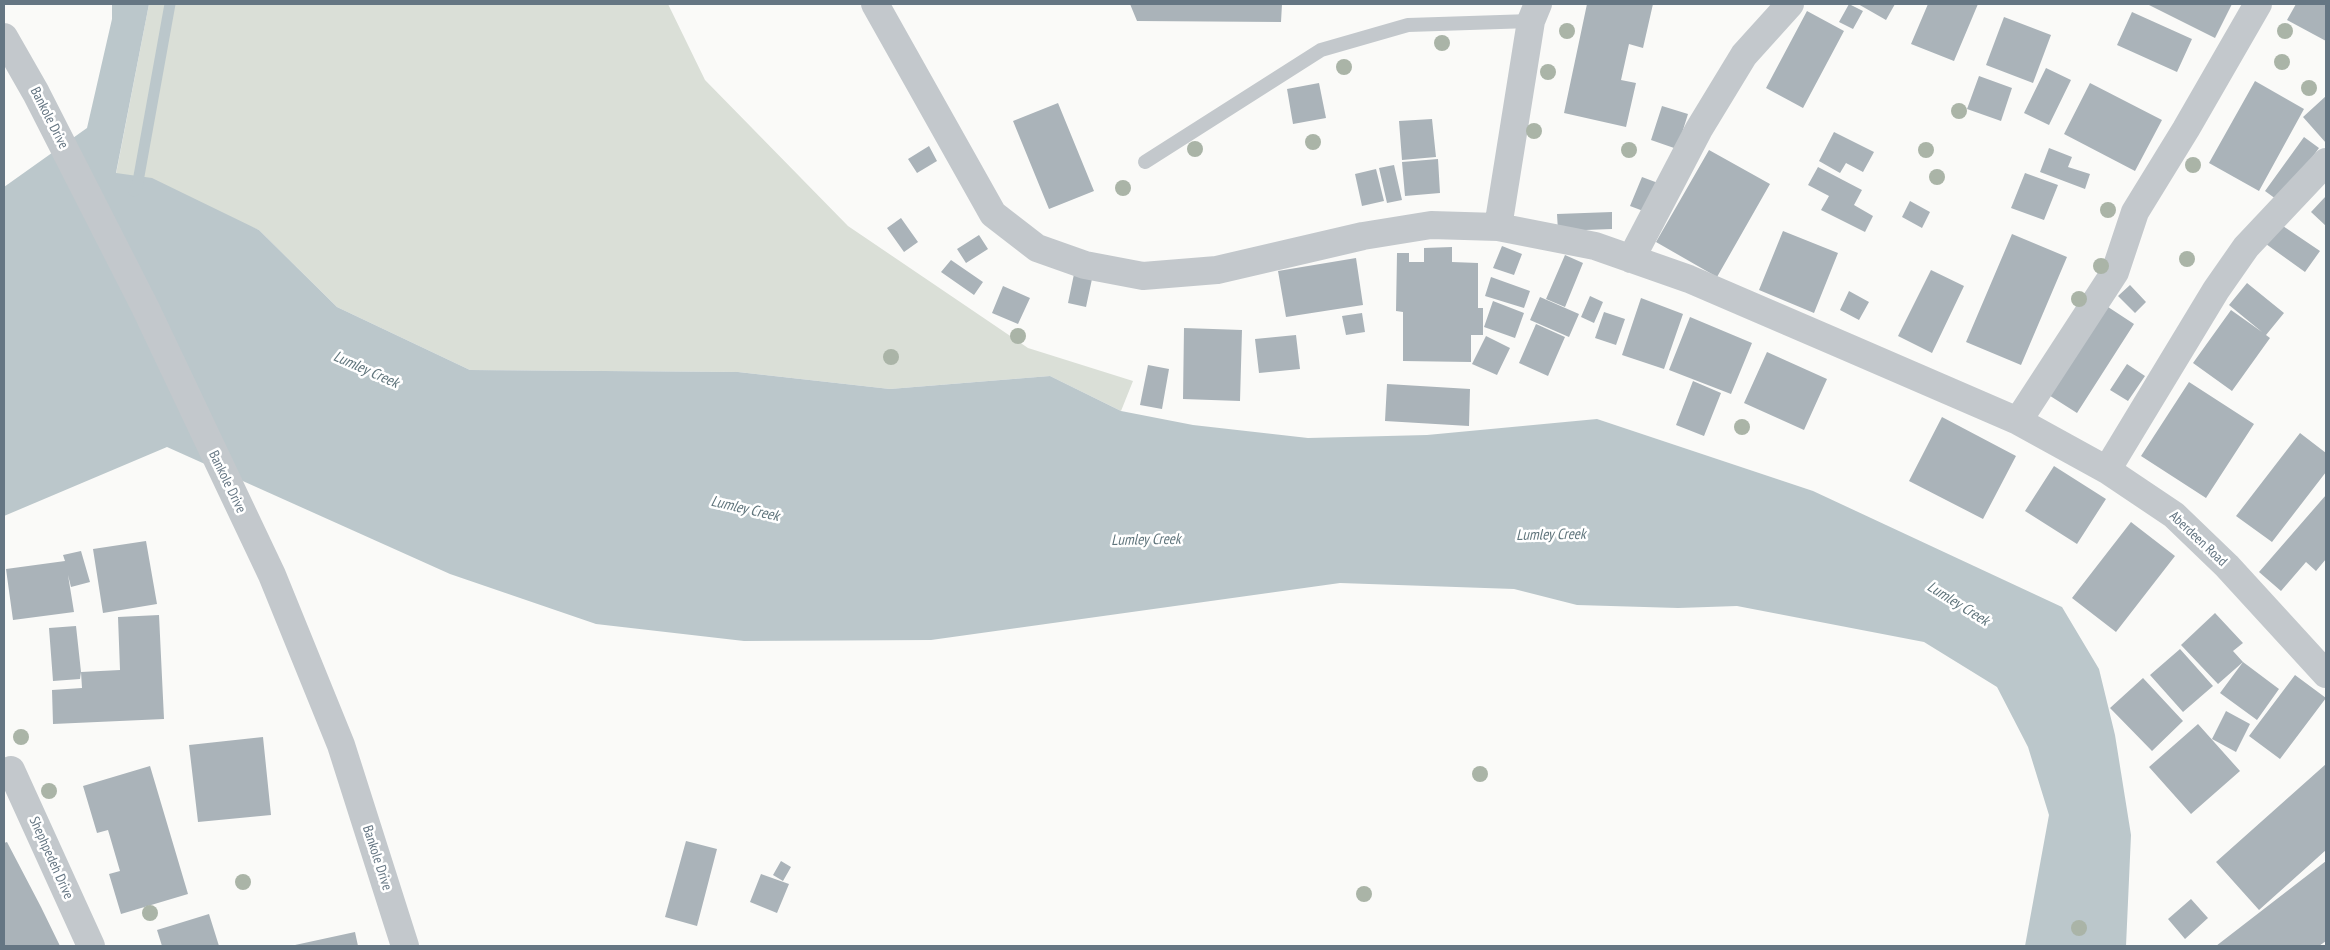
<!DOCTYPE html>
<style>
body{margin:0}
#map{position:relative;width:2330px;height:950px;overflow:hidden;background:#fafaf8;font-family:"PT Sans Narrow",sans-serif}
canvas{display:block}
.frame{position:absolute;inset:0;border:5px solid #657683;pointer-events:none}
</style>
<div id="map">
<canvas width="2330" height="950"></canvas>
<div class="frame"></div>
</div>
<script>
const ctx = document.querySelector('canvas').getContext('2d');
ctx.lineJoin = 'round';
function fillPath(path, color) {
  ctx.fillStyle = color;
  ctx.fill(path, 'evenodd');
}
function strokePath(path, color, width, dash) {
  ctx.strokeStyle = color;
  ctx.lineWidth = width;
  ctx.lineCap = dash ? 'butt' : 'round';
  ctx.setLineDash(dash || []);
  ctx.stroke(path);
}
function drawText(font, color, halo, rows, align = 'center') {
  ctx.font = font + ' "PT Sans Narrow",sans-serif';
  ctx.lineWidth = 5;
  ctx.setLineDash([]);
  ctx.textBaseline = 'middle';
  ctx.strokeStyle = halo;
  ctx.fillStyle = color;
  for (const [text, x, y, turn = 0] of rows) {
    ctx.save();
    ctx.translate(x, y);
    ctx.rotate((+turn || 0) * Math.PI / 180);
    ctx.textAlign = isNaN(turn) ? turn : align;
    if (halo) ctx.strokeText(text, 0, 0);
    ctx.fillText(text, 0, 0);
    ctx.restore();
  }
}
const green = new Path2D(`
 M149,4h519l37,76 143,146 180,122 105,33 -12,30 -71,-35 -160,13 -152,-17 -268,-2 -133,-63 -78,-77 -143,-56z`);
const water = new Path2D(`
 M112,4h37l-33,169 36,5 107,52 78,77 133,63 268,2 152,17 160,-13 71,35 72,14 115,13 119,-3 170,-16 216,72 249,116 37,62 16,66 16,100 -5,111h-101l24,-131 -21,-68 -31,-60 -73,-45 -187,-36 -59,2 -101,-3 -63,-16 -174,-6 -409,57 -187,1 -148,-17 -146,-50 -283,-127 -163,69v-329l83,-59 25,-109z`);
const stream = new Path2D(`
 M134,191l3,-4 33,-183`);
const building = new Path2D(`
 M1130,4h152l-1,18 -144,-1z
 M1587,4h66l-10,44 -14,-4 -8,36 15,3 -10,44 -62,-14z
 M1849,4l14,7 -10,18 -14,-7z
 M1858,4h37l-9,16z
 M1928,4h50l-24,57 -43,-17z
 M2147,4h85l-17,34z
 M2296,4h30v37l-39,-21z
 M1807,11l37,20 -41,77 -37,-20z
 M2132,12l60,27 -15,33 -60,-27z
 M2004,17l47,18 -18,48 -47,-18z
 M2046,68l25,12 -22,45 -25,-12z
 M1979,76l33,12 -11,33 -34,-12z
 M2255,81l49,28 -45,82 -50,-28z
 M1319,83l7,35 -33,6 -6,-35z
 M2090,83l72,37 -27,51 -71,-37z
 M2326,96v47l-23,-26z
 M1058,103l36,88 -45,18 -36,-88z
 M1662,106l26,8 -11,35 -26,-9z
 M1432,119l4,38 -34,3 -3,-39z
 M1834,132l40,20 -11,20 -17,-9 -6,10 -21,-12z
 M2304,137l15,11 -39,54 -15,-11z
 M929,146l8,15 -20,12 -9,-14z
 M2049,148l23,9 -4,10 22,7 -5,15 -45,-17z
 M1709,150l61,34 -53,93 -61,-35z
 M1438,159l2,34 -35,3 -3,-34z
 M1394,165l8,35 -15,3 -8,-35z
 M1818,167l44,23 -8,15 19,11 -8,16 -44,-22 8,-14 -21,-11z
 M1376,169l8,32 -22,5 -7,-32z
 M2025,173l33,12 -14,35 -33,-12z
 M1642,177l16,6 -12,29 -16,-6z
 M2326,196v30l-15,-14z
 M1910,201l20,11 -8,16 -20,-11z
 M1612,212v17l-54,2 -1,-17z
 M901,218l17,24 -14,10 -17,-24z
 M2280,224l40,27 -15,21 -39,-28z
 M1783,231l55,22 -24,60 -55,-23z
 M2012,234l55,23 -46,108 -55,-23z
 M979,235l9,14 -22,14 -9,-14z
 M1502,246l20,8 -8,21 -21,-7z
 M1452,247v15l26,1v45h5v27h-12v27l-68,-1v-49l-7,-1 1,-58h12v9h15v-14z
 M1565,255l18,8 -18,44 -19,-8z
 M1356,258l7,47 -77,12 -8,-46z
 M951,260l32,22 -9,13 -33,-23z
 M1931,270l33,16 -32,67 -34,-17z
 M1074,274l18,5 -6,28 -18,-4z
 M1491,277l39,14 -6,17 -39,-12z
 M2247,283l37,30 -18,22 4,3 -38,53 -39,-28 38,-53 31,22 -33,-27z
 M2130,285l16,17 -11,11 -17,-17z
 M1003,286l27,12 -12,26 -26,-11z
 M1849,291l20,11 -10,18 -19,-10z
 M1590,296l13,6 -9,21 -13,-6z
 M1540,297l39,17 -10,23 -39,-17z
 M1641,298l42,16 -19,55 -42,-14z
 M1493,301l31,12 -9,25 -31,-11z
 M2102,303l32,21 -57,89 -33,-21z
 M1604,312l21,7 -9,26 -21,-7z
 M1362,313l3,19 -19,3 -4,-19z
 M1690,317l62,26 -21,51 -62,-24z
 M1536,324l29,13 -17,39 -29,-13z
 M1184,328l58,2 -2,71 -57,-2z
 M1296,335l4,34 -41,4 -4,-34z
 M1486,336l24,12 -13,27 -25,-11z
 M1767,352l60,27 -23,51 -60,-27z
 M2127,364l18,12 -17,25 -18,-11z
 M1148,365l21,4 -7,40 -22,-4z
 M1693,381l28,12 -17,43 -28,-11z
 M2189,382l65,42 -48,74 -65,-42z
 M1387,384l83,5 -1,37 -84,-5z
 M1942,417l74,39 -33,63 -74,-38z
 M2300,433l26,20v19l-54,70 -36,-26z
 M2054,466l52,33 -29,45 -52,-33z
 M2326,495v64l-10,12 -10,-9 -25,29 -22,-19z
 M2131,522l44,34 -59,76 -44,-34z
 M146,541l11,63 -54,9 -10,-64z
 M81,551l9,31 -19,5 -3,-12 6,37 -61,8 -7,-51 59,-8 -2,-6z
 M2215,613l28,30 -10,8 10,11 36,27 -22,31 -37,-27 23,-31 -25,22 -37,-39z
 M159,615l5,104 -111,5 -1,-34 30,-2 -1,-16 39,-2 -2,-53z
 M76,626l5,46 -1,7 -27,2 -4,-53z
 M2180,649l33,37 -30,26 -33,-37z
 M2295,675l31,23 -46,61 -31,-23z
 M2143,678l40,43 -31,30 -42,-43z
 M2226,711l24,13 -14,28 -24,-13z
 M2198,724l42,47 -49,43 -42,-47z
 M263,737l8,78 -73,7 -9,-77z
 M2326,764v86l-67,60 -43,-48z
 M150,766l38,128 -67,20 -12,-40 11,-3 -12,-41 -11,3 -14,-47z
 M686,841l31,8 -20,77 -32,-9z
 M7,842l34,65 19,39h-56v-103z
 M781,861l10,6 -8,14 -10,-6z
 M2326,861v80l-7,5h-103z
 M761,874l28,10 -12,29 -27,-11z
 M2191,899l17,19 -23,21 -17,-20z
 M209,914l10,32h-57l-5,-16z
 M355,932l3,14h-63v-1z`);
const lane = new Path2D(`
 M1145,162l176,-112 87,-25 123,-4`);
const street = new Path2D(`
 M875,4l118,210 44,34 48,17 58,11 74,-6 146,-34 68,-11 67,2 97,19 94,33 158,68 171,74 89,49 67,45 53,51 99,108
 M4,37l32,56 109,214 127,268 69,170 64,201
 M1498,227l33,-206 7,-17
 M1631,259l68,-130 45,-74 46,-51
 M2018,421l97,-149 20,-60 51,-83 72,-125
 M2107,470l109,-180 30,-43 80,-85
 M11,770l80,176`);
const trees = [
 [1567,31],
 [2285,31],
 [1442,43],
 [2282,62],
 [1344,67],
 [1548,72],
 [2309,88],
 [1959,111],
 [1534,131],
 [1313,142],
 [1195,149],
 [1629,150],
 [1926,150],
 [2193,165],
 [1937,177],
 [1123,188],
 [2108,210],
 [2187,259],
 [2101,266],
 [2079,299],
 [1018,336],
 [891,357],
 [1742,427],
 [21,737],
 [1480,774],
 [49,791],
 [243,882],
 [1364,894],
 [150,913],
 [2079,928]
];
const streetNames = [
 ["Bankole Drive",49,118,63],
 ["Bankole Drive",227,482,64],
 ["Aberdeen Road",2198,539,43],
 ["Shephpedeh Drive",51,858,66],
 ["Bankole Drive",377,858,72]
];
const waterNames = [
 ["Lumley Creek",366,370,24],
 ["Lumley Creek",745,509,13],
 ["Lumley Creek",1551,535,-1],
 ["Lumley Creek",1146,540,-1],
 ["Lumley Creek",1958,604,32]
];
fillPath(green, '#dadfd7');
fillPath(water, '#bbc7cb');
strokePath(stream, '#bbc7cb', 11);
fillPath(building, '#aab3b9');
strokePath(lane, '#c3c8cc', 14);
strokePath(street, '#c3c8cc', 28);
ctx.fillStyle = '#aab4a7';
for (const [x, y] of trees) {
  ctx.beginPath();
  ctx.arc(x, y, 8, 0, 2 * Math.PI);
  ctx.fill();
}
drawText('14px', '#657683', '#fff', streetNames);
drawText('italic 15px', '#60757c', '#fff', waterNames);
</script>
